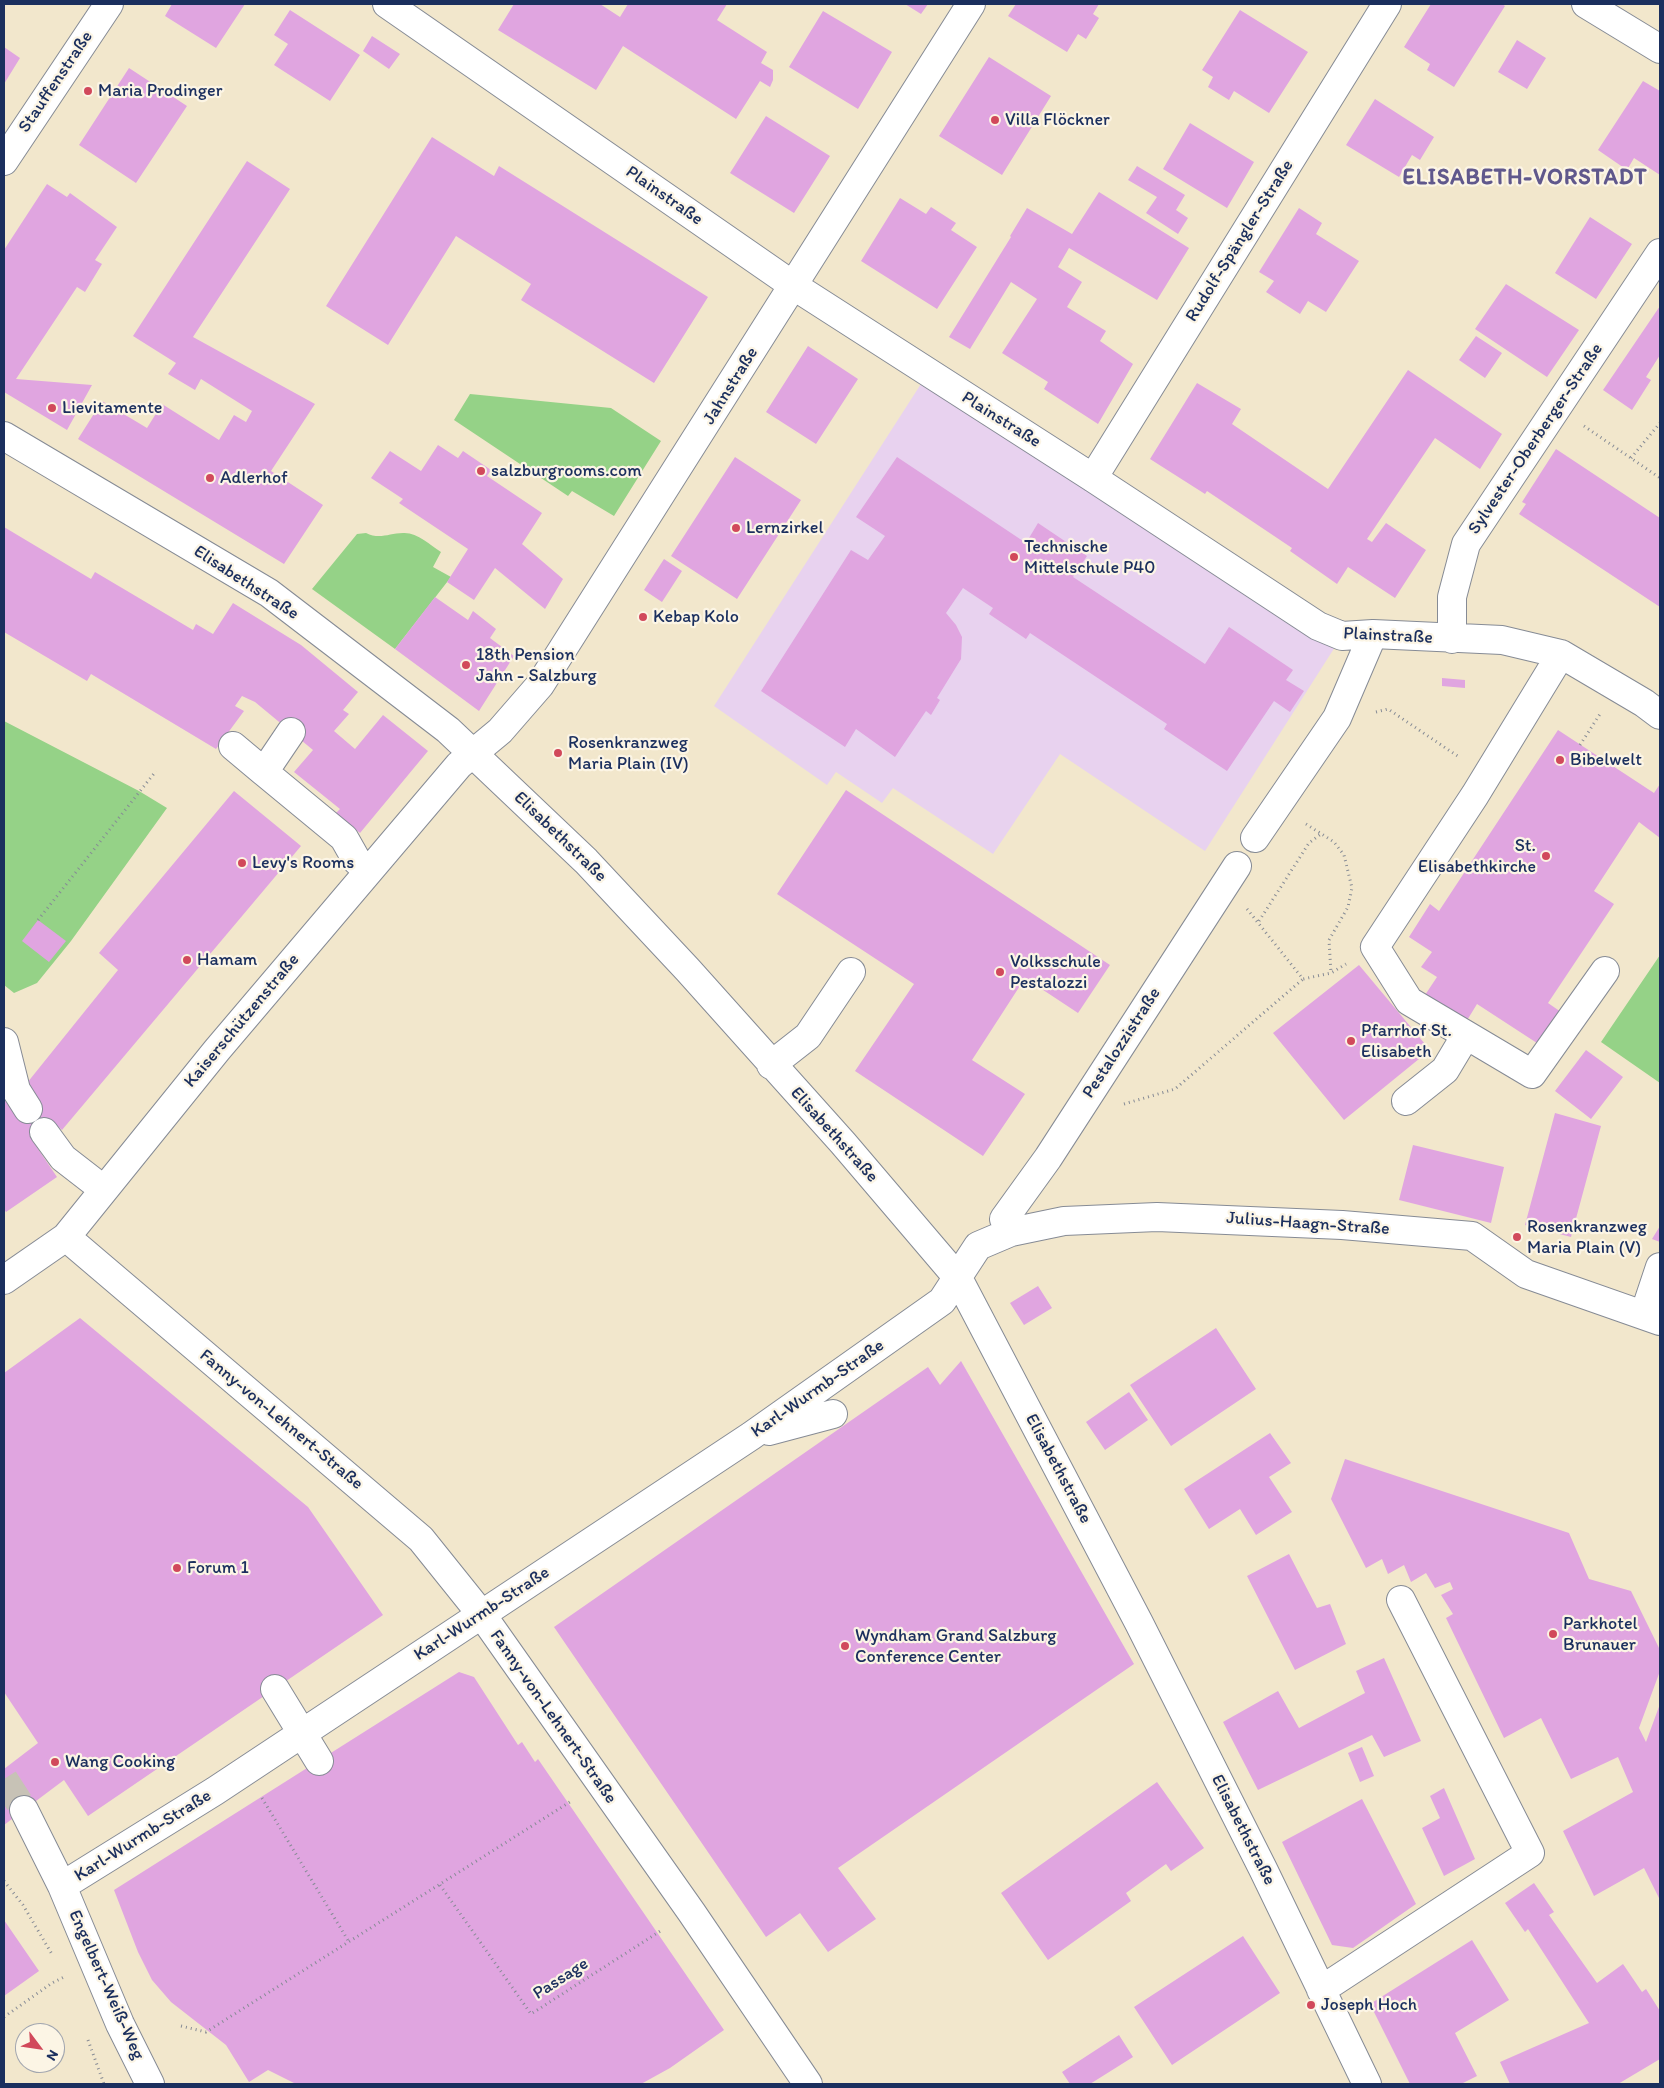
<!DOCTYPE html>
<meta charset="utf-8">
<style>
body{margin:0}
#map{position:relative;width:1664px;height:2088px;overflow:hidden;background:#f2e7cc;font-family:Itim,sans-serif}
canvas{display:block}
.frame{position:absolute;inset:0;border:5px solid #1b2f5e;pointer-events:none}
.north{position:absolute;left:15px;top:2023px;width:50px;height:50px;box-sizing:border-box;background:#fcf5e5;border:1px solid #a2a6af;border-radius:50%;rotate:121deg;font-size:14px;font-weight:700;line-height:20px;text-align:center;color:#1b2f5e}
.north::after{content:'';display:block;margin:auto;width:18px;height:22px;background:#d1495b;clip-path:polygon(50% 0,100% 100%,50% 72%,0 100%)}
</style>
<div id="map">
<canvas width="1664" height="2088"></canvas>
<div class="frame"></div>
<div class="north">N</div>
</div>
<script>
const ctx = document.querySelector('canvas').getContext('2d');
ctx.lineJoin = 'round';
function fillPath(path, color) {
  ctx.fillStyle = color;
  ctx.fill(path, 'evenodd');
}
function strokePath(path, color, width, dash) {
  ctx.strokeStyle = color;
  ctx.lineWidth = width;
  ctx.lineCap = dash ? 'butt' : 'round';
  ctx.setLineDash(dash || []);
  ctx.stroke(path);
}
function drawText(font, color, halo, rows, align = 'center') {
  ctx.font = font + ' Itim,sans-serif';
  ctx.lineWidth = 4.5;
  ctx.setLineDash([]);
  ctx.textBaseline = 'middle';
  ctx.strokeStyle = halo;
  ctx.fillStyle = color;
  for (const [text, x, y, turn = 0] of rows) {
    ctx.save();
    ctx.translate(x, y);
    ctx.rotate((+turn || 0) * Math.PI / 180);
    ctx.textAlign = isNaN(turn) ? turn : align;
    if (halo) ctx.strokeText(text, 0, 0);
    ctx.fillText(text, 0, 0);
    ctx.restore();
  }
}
const built = new Path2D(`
 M928,373l414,263 -137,215 -145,-97 -67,100 -100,-66 -11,15 -46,-31 -9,13 -113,-79z`);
const green = new Path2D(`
 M470,394l141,14 50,33 -47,75 -42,-25 -4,5 -114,-76z
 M366,533c14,7 23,0 37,0 14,-1 27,12 38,19l-8,15 18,10 -56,72 -83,-60 45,-55z
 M4,721l135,70 28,17 -96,133 -34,42 -23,10 -10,-8z
 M1660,955v128l-59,-41z`);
const building = new Path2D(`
 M172,4h73l-29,44 -51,-32z
 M514,4h86l20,13 8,-13h99l-10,16 50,32 -6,11 12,7v10l-3,7 -10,-6 -24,38 -113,-73 -27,44 -98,-60z
 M905,4h23l-7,10z
 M1016,4h83l-6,10 6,4 -13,21 -8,-5 -11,18 -59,-36z
 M1431,4h71l3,2 -51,81 -27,-17 3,-6 -26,-17z
 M290,10l70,45 -30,46 -56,-36 14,-21 -14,-9z
 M1240,10l68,42 -39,61 -35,-22 -5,9 -21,-13 5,-10 -11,-7z
 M823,11l69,41 -34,57 -69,-42z
 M372,36l28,18 -11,15 -26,-18z
 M1517,40l29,18 -19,31 -29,-17z
 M4,47l16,11 -16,26z
 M989,57l62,39 -49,79 -63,-39z
 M129,68l58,38 -51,77 -57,-38z
 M1643,81l17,10v84l-26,-17 -7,12 -29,-20z
 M1375,99l59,38 -14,23 -8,-5 -13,22 -53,-32z
 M766,116l64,40 -36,57 -64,-40z
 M1190,123l64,39 -27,46 -64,-39z
 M432,137l62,39 5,-10 209,131 -54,86 -133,-83 10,-16 -75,-48 -68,109 -62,-39z
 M247,161l43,28 -97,148 122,67 -44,67 52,34 -39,59 -206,-125 24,-38 45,27 15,-24 57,36 15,-25 12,7 6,-11 -51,-32 -6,11 -27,-16 8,-11 -43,-27z
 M1137,166l48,29 -9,15 12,8 -10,16 -32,-21 11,-16 -29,-17z
 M47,184l20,13 3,-4 47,34 -22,33 7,4 -17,28 -8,-5 -61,92 76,6 -25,45 -63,-38v-142z
 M1099,192l90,56 -32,52 -88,-52 -11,19 24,15 -15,25 39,24 -6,10 33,23 -35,60 -54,-35 4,-7 -46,-29 35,-54 -26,-17 -41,67 -21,-12 62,-100 -1,-1 17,-28 45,26z
 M900,198l26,16 5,-7 25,16 -5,7 26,17 -40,62 -76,-48z
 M1299,208l23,15 -6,11 43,27 -33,51 -18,-11 -8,13 -34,-22 8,-11 -15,-9z
 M1590,217l42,27 -36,55 -41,-26z
 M1506,284l73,46 -32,47 -72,-48z
 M1660,306v49l-14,22 5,3 -19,30 -29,-20z
 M1476,336l26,17 -17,25 -26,-18z
 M808,346l50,33 -42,65 -50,-32z
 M1408,370l94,64 -22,35 -45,-31 -68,101 5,3 14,-19 40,27 -31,48 -47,-31 -11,17 -47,-33 2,-3 -85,-57 -2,3 -55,-35 47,-76 44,26 -9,15 96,65z
 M438,445l20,13 5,-7 28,19 -4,6 55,37 -20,31 41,35 -18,30 -50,-41 -21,32 -27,-18 21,-33 -69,-46 4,-4 -32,-21 19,-27 31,20z
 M1556,449l104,69v89l-141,-93 7,-10 -4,-2z
 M735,457l66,43 -64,99 -66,-43z
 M897,457l129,86 12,-20 49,33 -14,21 132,87 24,-37 64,43 -7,10 18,11 -14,21 -16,-11 -47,70 -63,-42 3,-5 -137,-91 -4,6 -37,-25 4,-6 -30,-20 -17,25 10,12 6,12 -1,22 -24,39 3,2 -9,15 -5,-4 -31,46 -39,-28 -11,18 -84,-56 90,-141 17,10 17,-24 -29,-19z
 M4,527l87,52 4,-7 98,58 3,-6 17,10 20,-31 68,42 57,47 -15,18 6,4 -15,17 21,18 28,-34 45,36 -68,82 -24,-20 4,-4 -46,-37 19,-22 -58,-48 -13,-6 -7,10 9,5 -28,38 -125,-75 -4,7 -83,-49z
 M664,559l18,12 -20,31 -18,-12z
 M435,597l33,23 5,-9 23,18 -6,9 24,18 -35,55 -84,-62z
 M1442,678l23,2v8l-23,-2z
 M1558,730l96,63 6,-9v54l-21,-16 -45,69 20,13 -66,99 13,9 -21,33 -63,-41 -11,18 -41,-27 12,-18 -16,-10 11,-15 -23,-15 21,-33 9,7z
 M846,790l264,175 -32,48 -53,-35 -53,82 53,34 -42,62 -128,-85 59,-87 -137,-90z
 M234,791l67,55 -239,284 -7,-6 -23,16 25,37 -51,35 -2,-3v-110l13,18 22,-15 -12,-19 91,-113 -19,-17z
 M38,920l28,21 -17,21 -27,-21z
 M1359,965l71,85 -86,70 -71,-87z
 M1586,1050l37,27 -32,42 -36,-28z
 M1555,1113l46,13 -30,111 -46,-12z
 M1413,1145l91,22 -13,56 -92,-23z
 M1660,1226v16l-8,-3z
 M1038,1286l14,22 -28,17 -14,-22z
 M80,1318l228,189 75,108 -295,201 -24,-36 -60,45v-56l34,-26 -34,-51v-319z
 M1216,1328l40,61 -85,57 -41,-61z
 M961,1361l173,303 -296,204 38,51 -48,33 -28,-39 -34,24 -212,-310 374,-260 12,18z
 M1129,1392l19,28 -43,30 -19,-28z
 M1270,1433l21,30 -22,14 23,35 -36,23 -16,-26 -31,20 -25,-40z
 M1345,1459l224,74 20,46 42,12 29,59v21l-21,57 7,14 14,-38v196l-16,-32 -50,28 -31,-65 70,-39 -15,-35 -47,22 -30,-61 -37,20 -58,-120 7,-4 -12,-19 12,-6 -3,-7 -15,6 -9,-15 -15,9 -7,-17 -16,9 -6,-15 -16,9 -35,-69z
 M1289,1554l28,54 13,-4 16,40 -51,26 -48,-94z
 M1384,1658l37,83 -37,16 -12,-22 -114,55 -35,-68 55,-31 21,37 66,-35 -9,-22z
 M459,1672l15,5 44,68 4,-3 13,20 3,-3 186,271 -54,38 -29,16h-345l-28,-14 -19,12 -23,-37 -55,-43 -19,-22 -14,-28 -24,-62z
 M1362,1747l12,29 -14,6 -12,-29z
 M1157,1782l47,66 -33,23 -5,-7 -40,29 5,8 -83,59 -47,-67z
 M1444,1788l31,71 -31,17 -22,-48 18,-10 -10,-22z
 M1362,1799l54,105 -63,44 -21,-3 -50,-103z
 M1534,1883l20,29 -5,3 48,68 26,-19 19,28 4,-3 14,22v48l-42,25h-108l-10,-22 89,-39 -61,-94 -3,3 -20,-29z
 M4,1920l35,51 -35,25z
 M1243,1936l37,57 -108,72 -38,-58z
 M1472,1940l37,60 -54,33 22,43 -16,8h-51l-40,-80z
 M1119,2035l14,22 -43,27h-20l-8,-12z`);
const minorTunnel = new Path2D(`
 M4,1779l20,31`);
const path = new Path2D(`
 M1584,426l76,52
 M1631,458l29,-35
 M1376,712l12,-3 71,48
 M1580,745l20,-31
 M1306,824l28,18 10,13 8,33 -4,19 -19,33 2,33
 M1247,909l56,70 28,-6 15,-9
 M38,920l118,-149
 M1259,921l50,-78 12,-9
 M1124,1104l51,-15 128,-110
 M262,1798l87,144
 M4,1881l19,24 30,51
 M440,1885l91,129 131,-84
 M4,2017l48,-34 12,-6
 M181,2026l25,6 367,-232
 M88,2040l16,44`);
const minor = new Path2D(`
 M387,4l407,282 299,192 225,148 24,10 31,-2 129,6 59,14 83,49 16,12
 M1586,4l74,45
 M4,161l105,-157
 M4,436l265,157 179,137 138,131 102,109 155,173 115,135 181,345 124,246 104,215
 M1093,478l294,-474
 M1452,639v-42l14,-53 194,-291
 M1561,654l-86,141 -100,152 34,54 123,73 73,-103
 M233,746l31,26 27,-40
 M264,772l80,66 13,23 11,10
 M1255,838l82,-120 36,-84
 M4,1042l12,48 12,19
 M771,1065l37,-29 43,-64
 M1406,1101l39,-31 21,-35
 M44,1132l19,26 40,31
 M1004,1219l44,-61 189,-292
 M66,1237l355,302 61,76 210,298 116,171
 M4,1280l62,-43 151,-187 242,-285 41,-34 40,-46 431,-681
 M1644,1315l16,-48
 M769,1431l64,-17
 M275,1689l44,72
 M24,1810l38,76 58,138 30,60
 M62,1886l153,-95 536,-355 191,-135 36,-55 33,-14 53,-11 93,-4 185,8 130,11 54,38 134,47
 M1321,1990l209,-137 -129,-253`);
const markers = [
 [88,91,5,"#d1495b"],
 [995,120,5,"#d1495b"],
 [52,408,5,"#d1495b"],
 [481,471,5,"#d1495b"],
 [210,478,5,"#d1495b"],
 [736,528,5,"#d1495b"],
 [1014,557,5,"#d1495b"],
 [643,617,5,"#d1495b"],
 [466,665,5,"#d1495b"],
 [558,753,5,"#d1495b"],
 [1560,760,5,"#d1495b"],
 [1546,856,5,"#d1495b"],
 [242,863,5,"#d1495b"],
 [187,960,5,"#d1495b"],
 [1000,972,5,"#d1495b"],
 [1351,1041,5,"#d1495b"],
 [1517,1237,5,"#d1495b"],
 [177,1568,5,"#d1495b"],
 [1553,1634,5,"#d1495b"],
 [845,1646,5,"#d1495b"],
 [55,1762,5,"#d1495b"],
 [1311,2005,5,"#d1495b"]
];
const streetNames = [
 ["Stauffenstraße",56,82,-56],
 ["Plainstraße",664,196,35],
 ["Rudolf-Spängler-Straße",1240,241,-58],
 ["Jahnstraße",731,386,-58],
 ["Plainstraße",1001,420,32],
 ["Sylvester-Oberberger-Straße",1536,439,-56],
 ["Elisabethstraße",246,583,33],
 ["Plainstraße",1388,636,3],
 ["Elisabethstraße",560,837,44],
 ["Kaiserschützenstraße",242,1021,-50],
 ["Pestalozzistraße",1122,1043,-57],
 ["Elisabethstraße",834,1135,48],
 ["Julius-Haagn-Straße",1308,1224,4],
 ["Karl-Wurmb-Straße",818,1389,-35],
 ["Fanny-von-Lehnert-Straße",281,1420,40],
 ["Elisabethstraße",1058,1469,62],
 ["Karl-Wurmb-Straße",482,1614,-33],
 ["Fanny-von-Lehnert-Straße",553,1717,55],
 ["Elisabethstraße",1243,1830,63],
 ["Karl-Wurmb-Straße",143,1836,-32],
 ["Passage",561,1979,-33],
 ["Engelbert-Weiß-Weg",106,1985,66]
];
const poiNames = [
 ["Maria Prodinger",98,91],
 ["Villa Flöckner",1005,120],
 ["Lievitamente",62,408],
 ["salzburgrooms.com",491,471],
 ["Adlerhof",220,478],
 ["Lernzirkel",746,528],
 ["Technische",1024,547],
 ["Mittelschule P40",1024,568],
 ["Kebap Kolo",653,617],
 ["18th Pension",476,655],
 ["Jahn - Salzburg",476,676],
 ["Rosenkranzweg",568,743],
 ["Maria Plain (IV)",568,764],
 ["Bibelwelt",1570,760],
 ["St.",1536,846,"right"],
 ["Elisabethkirche",1536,867,"right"],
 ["Levy's Rooms",252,863],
 ["Hamam",197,960],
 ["Volksschule",1010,962],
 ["Pestalozzi",1010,983],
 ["Pfarrhof St.",1361,1031],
 ["Elisabeth",1361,1052],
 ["Rosenkranzweg",1527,1227],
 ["Maria Plain (V)",1527,1248],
 ["Forum 1",187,1568],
 ["Parkhotel",1563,1624],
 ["Brunauer",1563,1645],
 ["Wyndham Grand Salzburg",855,1636],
 ["Conference Center",855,1657],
 ["Wang Cooking",65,1762],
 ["Joseph Hoch",1321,2005]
];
const districtNames = [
 ["ELISABETH-VORSTADT",1525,178]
];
fillPath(built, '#e8d2ef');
fillPath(green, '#95d287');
fillPath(building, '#e0a5e0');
strokePath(minorTunnel, '#c7c2b6', 28, [28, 14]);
strokePath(minor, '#868b95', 30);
strokePath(path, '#868b95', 3, [1, 4]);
strokePath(minor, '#fff', 28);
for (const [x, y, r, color] of markers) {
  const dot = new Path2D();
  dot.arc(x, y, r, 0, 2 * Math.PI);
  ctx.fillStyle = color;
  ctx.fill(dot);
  strokePath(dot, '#fcf5e5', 2);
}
drawText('18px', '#1b2f5e', '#fcf5e5', streetNames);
drawText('18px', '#1b2f5e', '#fcf5e5', poiNames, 'left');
ctx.letterSpacing = '1px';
drawText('bold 22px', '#60588c', '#fcf5e5', districtNames);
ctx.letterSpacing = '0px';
</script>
